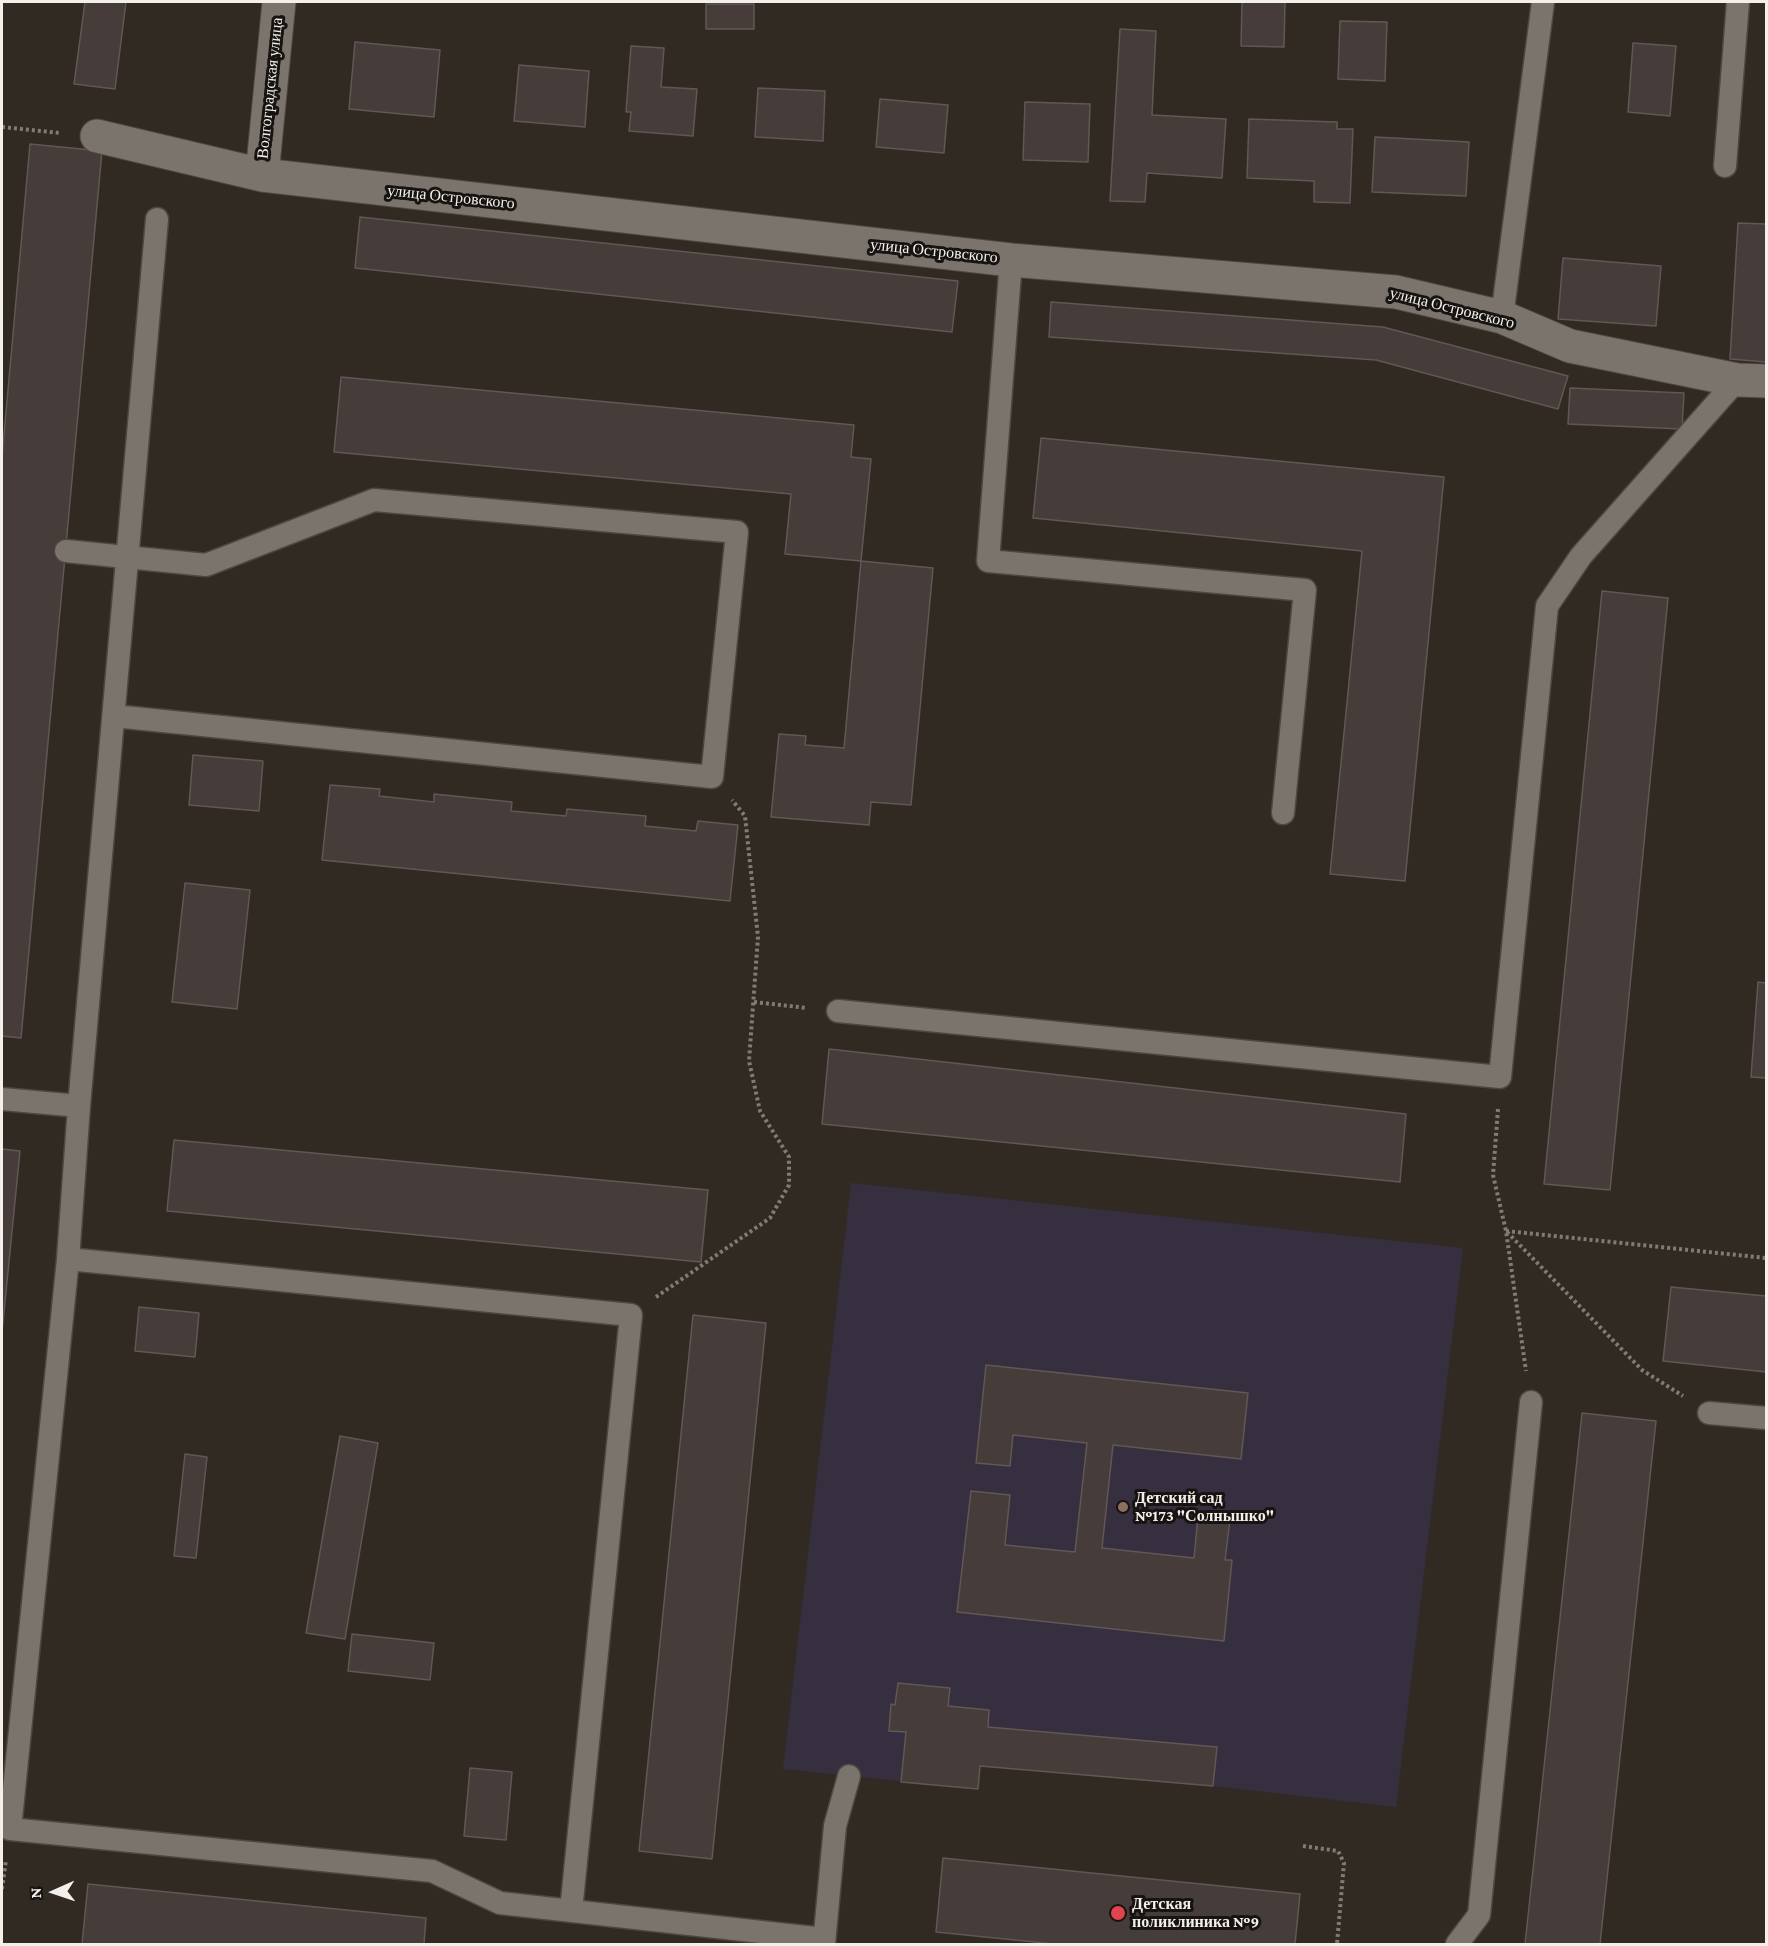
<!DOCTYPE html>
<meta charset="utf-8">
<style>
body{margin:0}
#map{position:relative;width:1768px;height:1946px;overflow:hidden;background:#302a23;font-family:"Crimson Pro",serif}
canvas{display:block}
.frame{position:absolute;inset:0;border:3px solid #f3f0eb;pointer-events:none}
.north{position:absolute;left:24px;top:1862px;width:60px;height:60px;-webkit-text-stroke:4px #161310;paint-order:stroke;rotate:267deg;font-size:16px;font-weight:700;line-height:24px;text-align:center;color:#f3f0eb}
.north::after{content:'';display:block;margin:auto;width:21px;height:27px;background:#f3f0eb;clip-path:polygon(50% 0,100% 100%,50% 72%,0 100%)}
</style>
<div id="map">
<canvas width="1768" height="1946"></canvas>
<div class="frame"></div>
<div class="north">N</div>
</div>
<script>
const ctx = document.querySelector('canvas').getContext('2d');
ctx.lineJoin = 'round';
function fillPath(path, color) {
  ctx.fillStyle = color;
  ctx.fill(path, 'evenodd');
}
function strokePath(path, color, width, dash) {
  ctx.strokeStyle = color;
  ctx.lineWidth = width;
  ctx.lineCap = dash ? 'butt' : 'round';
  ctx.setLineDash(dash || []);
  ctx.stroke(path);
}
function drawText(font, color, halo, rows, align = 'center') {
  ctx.font = font + ' "Crimson Pro",serif';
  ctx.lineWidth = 6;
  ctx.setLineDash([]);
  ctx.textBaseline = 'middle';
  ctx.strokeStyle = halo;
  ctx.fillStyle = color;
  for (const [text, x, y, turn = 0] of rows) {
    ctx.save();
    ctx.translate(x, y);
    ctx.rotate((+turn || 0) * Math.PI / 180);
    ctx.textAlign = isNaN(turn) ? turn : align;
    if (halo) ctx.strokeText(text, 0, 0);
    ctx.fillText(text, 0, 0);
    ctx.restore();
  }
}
const education = new Path2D(`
 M851,1183l612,65 -67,559 -183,-21 -232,-20 -3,23 -195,-20z`);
const building = new Path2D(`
 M85,2h41l-11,87 -41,-5z
 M1242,2h43l-1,45 -43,-1z
 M706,4h48v25h-48z
 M1340,21l47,1 -2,59 -47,-2z
 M1120,29l36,2 -4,84 74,4 -4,59 -75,-5 -2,29 -35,-1z
 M355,42l85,8 -6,67 -85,-8z
 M1633,43l43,3 -6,70 -42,-4z
 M631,46l33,2 -3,39 36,2 -4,47 -64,-5 2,-19h-5z
 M519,65l70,6 -4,56 -71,-6z
 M758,88l67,3 -2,50 -68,-4z
 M880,99l68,6 -4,48 -68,-6z
 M1025,102l65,2 -2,58 -65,-2z
 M1249,119l88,3v7h16l-3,74 -36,-1v-21l-67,-3z
 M1375,137l94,5 -3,54 -94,-4z
 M30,144l72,7 -81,887 -19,-2v-579z
 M360,217l598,64 -6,51 -597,-64z
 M1738,223l28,1v138l-36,-3z
 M1563,258l98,8 -5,60 -98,-7z
 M1051,302l332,25 185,49 -10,33 -182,-49 -327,-23z
 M341,377l513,48 -3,32 20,2 -10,102 -76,-7 6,-60 -457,-42z
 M1570,388l114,5 -2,36 -114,-5z
 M1041,438l403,39 -39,404 -75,-7 32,-323 -329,-33z
 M861,561l72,7 -22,237 -40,-3 -2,23 -98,-8 8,-83 27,2 -1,9 39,3z
 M1602,591l66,7 -58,592 -66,-6z
 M193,755l70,6 -4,50 -70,-6z
 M330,785l50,4 -1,7 55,6v-8l78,8 -1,9 55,5 1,-7 79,7 -1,10 51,5 2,-10 40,4 -8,76 -408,-41z
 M185,883l65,7 -13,119 -65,-7z
 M1758,982l8,1v95l-15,-1z
 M829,1049l577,65 -6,68 -578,-58z
 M174,1140l534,50 -7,72 -534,-51z
 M2,1149l18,2 -18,181z
 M1671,1287l95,9v76l-103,-11z
 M139,1307l60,6 -4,44 -60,-6z
 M693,1315l73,8 -54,536 -73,-8z
 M986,1365l262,28 -7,66 -128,-14 -11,103 92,10 4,-41 32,3 -5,40h7l-8,81 -267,-29 14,-121 39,4 -5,50 70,7 12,-109 -74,-8 -3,31 -34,-3z
 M1582,1413l74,8 -56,523h-75z
 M340,1436l38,7 -33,196 -39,-6z
 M185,1454l22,3 -11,101 -22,-2z
 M352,1634l82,9 -4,37 -82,-9z
 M898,1683l52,5 -2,18 41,4 -1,17 229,20 -4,39 -233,-20 -2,23 -77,-7 5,-50 -17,-1 2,-27 4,1z
 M470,1768l42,4 -6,68 -42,-4z
 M943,1858l357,36 -5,50h-241l-118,-12z
 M88,1884l338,34 -2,26h-342z`);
const path = new Path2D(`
 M2,127l58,6
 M754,1002l53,6
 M1498,1109l-5,66 13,56 20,140
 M1506,1231l260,27
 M1507,1232l135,138 41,26
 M656,1297l114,-79 19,-33v-28l-29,-46 -11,-50 9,-124 -13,-121 -13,-16
 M1303,1846l35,5 6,12 -7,81
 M2,1889l4,-29`);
const service = new Path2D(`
 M1725,166l13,-164
 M1011,260l-23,301 317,29 -22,223
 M1502,317l41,-315
 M66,551l140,14 168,-65 363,32 -25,245 -598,-61
 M838,1011l662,66 47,-471 34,-50 156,-176
 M2,1099l77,7
 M68,1259l11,-153 78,-887
 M1709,1413l57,5
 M571,1911l60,-596 -563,-56 -58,570 422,42 68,32 324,36
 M824,1944l11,-118 14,-50
 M1457,1944l22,-29 52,-513`);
const minor = new Path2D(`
 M97,136l165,39 749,85 385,32 106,25 68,29 167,34 29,1
 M262,175l17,-173`);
const markers = [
 [1123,1507,6,"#8d6e63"],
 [1118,1913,8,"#e0444e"]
];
const streetNames = [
 ["Волгоградская улица",270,88,-84],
 ["улица Островского",451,197,6],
 ["улица Островского",934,251,6],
 ["улица Островского",1452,308,14]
];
const poiNames = [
 ["Детский сад",1135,1498],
 ["№173 \"Солнышко\"",1135,1516],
 ["Детская",1132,1904],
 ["поликлиника №9",1132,1922]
];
fillPath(education, '#362f3f');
fillPath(building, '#463c39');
strokePath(building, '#625754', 1.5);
strokePath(service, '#4d4742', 25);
strokePath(minor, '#4d4742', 35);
strokePath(path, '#807b75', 4, [3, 3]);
strokePath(service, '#7b746c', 22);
strokePath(minor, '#7b746c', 33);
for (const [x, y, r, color] of markers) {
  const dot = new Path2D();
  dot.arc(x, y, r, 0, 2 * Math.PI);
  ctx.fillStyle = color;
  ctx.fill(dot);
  strokePath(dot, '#161310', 2);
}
drawText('16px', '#f3f0eb', '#161310', streetNames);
drawText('bold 16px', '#f3f0eb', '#161310', poiNames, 'left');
</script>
